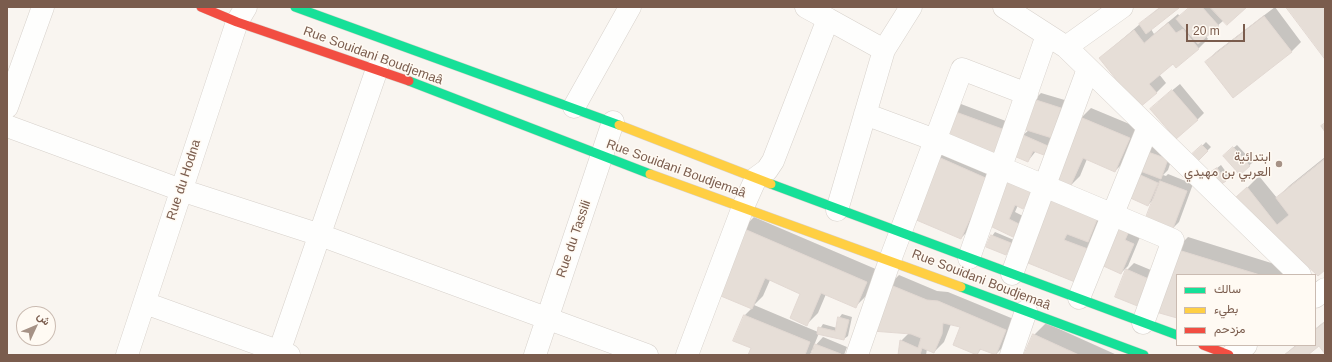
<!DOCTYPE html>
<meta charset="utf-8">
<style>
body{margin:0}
#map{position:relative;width:1332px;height:362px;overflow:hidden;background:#f9f5f0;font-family:Helvetica,Vazirmatn,sans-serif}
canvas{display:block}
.frame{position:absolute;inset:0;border:8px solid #7a5c4d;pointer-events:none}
.legend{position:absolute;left:1176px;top:274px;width:140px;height:72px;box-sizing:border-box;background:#fffaf3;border:1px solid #cabbb1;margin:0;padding:5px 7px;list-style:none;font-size:12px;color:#7a5c4d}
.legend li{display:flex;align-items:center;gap:8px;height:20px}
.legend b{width:20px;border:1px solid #cabbb1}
.north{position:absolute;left:16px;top:306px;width:40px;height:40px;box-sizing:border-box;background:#fffaf3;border:1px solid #cabbb1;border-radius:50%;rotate:46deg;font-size:11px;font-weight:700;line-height:16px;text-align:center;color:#7a5c4d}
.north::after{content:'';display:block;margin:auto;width:14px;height:18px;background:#a69286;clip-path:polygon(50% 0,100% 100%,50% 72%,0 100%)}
.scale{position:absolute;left:1186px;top:24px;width:59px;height:18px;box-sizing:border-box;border:2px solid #7a5c4d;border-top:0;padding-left:5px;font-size:12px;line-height:14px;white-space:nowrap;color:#7a5c4d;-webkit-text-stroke:3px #fffaf3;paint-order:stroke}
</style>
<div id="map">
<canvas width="1332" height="362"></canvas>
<div class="frame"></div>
<ul class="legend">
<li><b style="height:5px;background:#16e098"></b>سالك</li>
<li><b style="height:5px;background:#ffcf43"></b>بطيء</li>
<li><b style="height:5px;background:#f24e42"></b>مزدحم</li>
</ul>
<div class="north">ش</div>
<div class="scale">20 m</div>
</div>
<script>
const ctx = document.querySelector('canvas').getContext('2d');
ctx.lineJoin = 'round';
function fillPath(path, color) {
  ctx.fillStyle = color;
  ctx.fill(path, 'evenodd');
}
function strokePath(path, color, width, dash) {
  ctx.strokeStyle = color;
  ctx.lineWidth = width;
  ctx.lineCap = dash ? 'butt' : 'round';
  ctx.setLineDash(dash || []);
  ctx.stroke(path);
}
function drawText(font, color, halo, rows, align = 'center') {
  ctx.font = font + ' Helvetica,Vazirmatn,sans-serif';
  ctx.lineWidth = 3;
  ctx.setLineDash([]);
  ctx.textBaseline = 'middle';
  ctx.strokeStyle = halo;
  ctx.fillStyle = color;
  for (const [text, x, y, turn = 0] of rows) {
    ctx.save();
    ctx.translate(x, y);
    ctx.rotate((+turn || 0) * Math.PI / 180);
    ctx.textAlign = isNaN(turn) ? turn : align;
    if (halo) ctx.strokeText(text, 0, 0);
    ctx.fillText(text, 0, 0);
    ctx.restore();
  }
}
const shadow = new Path2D(`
 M1160,7h19l-28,22 3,5 24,-20 2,3 11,-10h55l-22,13 -18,16 2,3 -9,9 -26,15 -14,11 7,9 -10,10 -56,-35z
 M1275,7l26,35 -10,10 -85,10 10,-10z
 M1180,84l24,29 -7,7 -39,-18z
 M1041,93l27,8 -17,46 -7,7 -8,-3 -8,10 -5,-26 6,-5 5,-30z
 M961,104l50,19 -17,33 -40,-45z
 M1091,108l48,20 -14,33 -10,10 -28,-12 -7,17 -10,10 11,-68z
 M1206,142l5,5 -13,13 -4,-6z
 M1150,144l24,8 -6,18 -5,5 3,1 2,-2 25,10 -14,38 -7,7 -17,-31 -7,7 -21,-10z
 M1237,145l16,17 -13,12 -16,-18z
 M946,146l51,22 -26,60 -10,10 -36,-54z
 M1325,157v112l-88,-71 22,-22 18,22 12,-12z
 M1221,165l8,11 -4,4 -16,-6z
 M1008,180l22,20 -7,7 -5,-2 -3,7 10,5 -5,11 -7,8 -25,-12z
 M1108,207l-24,63 -59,-9z
 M754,217l124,53 -10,24 -12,12 -30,-12 -8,19 -12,12 -4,-32 -32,-13 -7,16 -9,9 64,27 5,-8 14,4 2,-10 3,-4 10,3 -4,19 -4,3 -25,-6 -6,15 10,-11 24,10 -3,8h-32l2,-5h-2l-2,5h-61l3,-7 -17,-7 10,-26 7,-7 -10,-79z
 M1125,217l15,20 -12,29 -7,7z
 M995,232l19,8 -8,14 -14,-18z
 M1188,237l112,35 -1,3h-122v42l-1,-68z
 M1134,263l24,10 -11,26 -20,-29z
 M899,275l38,16 11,1 68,28 -10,24 -10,10 -14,-6 -5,6 -16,-28 -10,-2 -7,18 -10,10 -7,-3 -1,6h-27l2,-14 8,-8 -20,-48z
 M1325,321v31l-6,-7 -12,10h-23l12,-10h19v-16z
 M1046,323l71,32h-92l9,-20z`);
const building = new Path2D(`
 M1161,7l18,1 -33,26 -7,-10z
 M1190,7h12l17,19 -21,18 -22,-25z
 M1210,7h37l-20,18z
 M1286,7h36l3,4v48z
 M1264,16l28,36 -59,46 -28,-36z
 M1168,23l8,10 7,-4 16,20 -23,19 -3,-4 -24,20 8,9 -18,15 -40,-50 35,-28 10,13z
 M1172,90l26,30 -22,19 -26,-30z
 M1033,99l28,9 -9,30 -29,-9z
 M953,111l52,19 -10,27 -52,-20z
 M1080,117l50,21 -15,34 -32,-14 -13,29 -17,-7z
 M1325,123v9l-4,-6z
 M1023,135l25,11 -4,9 -11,-4 -5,11 -14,-6z
 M1202,145l6,6 -10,10 -6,-7z
 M1233,147l17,19 -10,9 -17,-19z
 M1142,150l26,9 -7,20 -26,-10z
 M936,156l52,23 -27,60 -47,-20z
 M1325,159v111l-7,6 -83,-78 12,-11 30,38 12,-10 -13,-17z
 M1217,168l9,13 -9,6 -9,-13z
 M1136,173l22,10 -10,23 -22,-10z
 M1007,179l25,12 -9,18 -8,-4 -6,14 10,5 -6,13 -27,-13z
 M1160,181l27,10 -15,40 -27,-11z
 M1049,197l49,20 -10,25 -21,-8 -3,6 24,9 -13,33 -52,-21z
 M1117,224l13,5 -5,11 9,4 -13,30 -22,-10z
 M742,228l125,54 -11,26 -35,-15 -14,33 -17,-8 10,-24 -35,-16 -13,31 -36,-15z
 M991,235l20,8 -5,12 -20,-8z
 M1175,249l85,26h-83v43l-21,-6z
 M1126,269l25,11 -11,27 -25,-10z
 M888,284l39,16 11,1 68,29 -10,25 -16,-6 -3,6 -24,-10 7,-18 -17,-4 -1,11 -8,19 -12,-5 -2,7h-22l2,-15 18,8 3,-10 -10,-4 -39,-3z
 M744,315l66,27 -5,13h-57l3,-7 -18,-7z
 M838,317l11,3 -5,20 -27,-6 1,-7 17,4z
 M1325,322v32l-6,-8 -11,9h-24l13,-10h18v-15z
 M1033,334l46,21h-55z
 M815,344l26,10 -1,1h-29z`);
const street = new Path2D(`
 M1004,7l62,40 234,228
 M828,19l56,31
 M1066,47l56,-40
 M7,107l36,-100
 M574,107l56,-100
 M865,114l70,26 238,100 -30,83
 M7,126l174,64 139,45 327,120
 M837,210l47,-160 27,-43
 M969,258l78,-223
 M1012,274l76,-205
 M1315,297l10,-8
 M1079,298l69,-171
 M145,303l144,52
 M127,355l110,-333 9,-15
 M278,355l99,-286
 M535,355l78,-233
 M687,355l56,-148 13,-29 11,-8 6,-9 55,-142 -22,-12
 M857,355l33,-95 72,-191 65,25
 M1011,355l15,-44
 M1232,355l14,-10`);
const fast = new Path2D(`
 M295,7l324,118
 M409,81l241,93
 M771,184l406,151
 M961,287l183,68`);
const slow = new Path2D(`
 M619,125l152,59
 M650,174l311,113`);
const jam = new Path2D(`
 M201,7l36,15 172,59
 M1203,345l26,10`);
const markers = [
 [1279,164,4,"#a69286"]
];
const streetNames = [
 ["Rue Souidani Boudjemaâ",373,56,20],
 ["Rue Souidani Boudjemaâ",676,169,20],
 ["Rue du Hodna",184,180,-72],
 ["Rue du Tassili",574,239,-71],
 ["Rue Souidani Boudjemaâ",981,280,21]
];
const poiNames = [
 ["ابتدائية",1271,157],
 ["العربي بن مهيدي",1271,172]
];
fillPath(shadow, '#0003');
fillPath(building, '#e6ded7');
strokePath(building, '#e2d8d2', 1);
strokePath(street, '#d7d1cb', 23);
strokePath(fast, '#d9d2cb', 10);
strokePath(slow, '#d9d2cb', 10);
strokePath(jam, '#d9d2cb', 10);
strokePath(street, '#fefefd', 22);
strokePath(fast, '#16e098', 9);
strokePath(slow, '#ffcf43', 9);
strokePath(jam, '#f24e42', 9);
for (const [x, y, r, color] of markers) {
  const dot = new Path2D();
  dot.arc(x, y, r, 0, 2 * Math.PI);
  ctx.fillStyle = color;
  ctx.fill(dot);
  strokePath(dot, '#fffaf3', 1.5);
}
drawText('13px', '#7a5c4d', '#fffaf3', streetNames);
drawText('13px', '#7a5c4d', '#fffaf3', poiNames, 'right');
</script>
